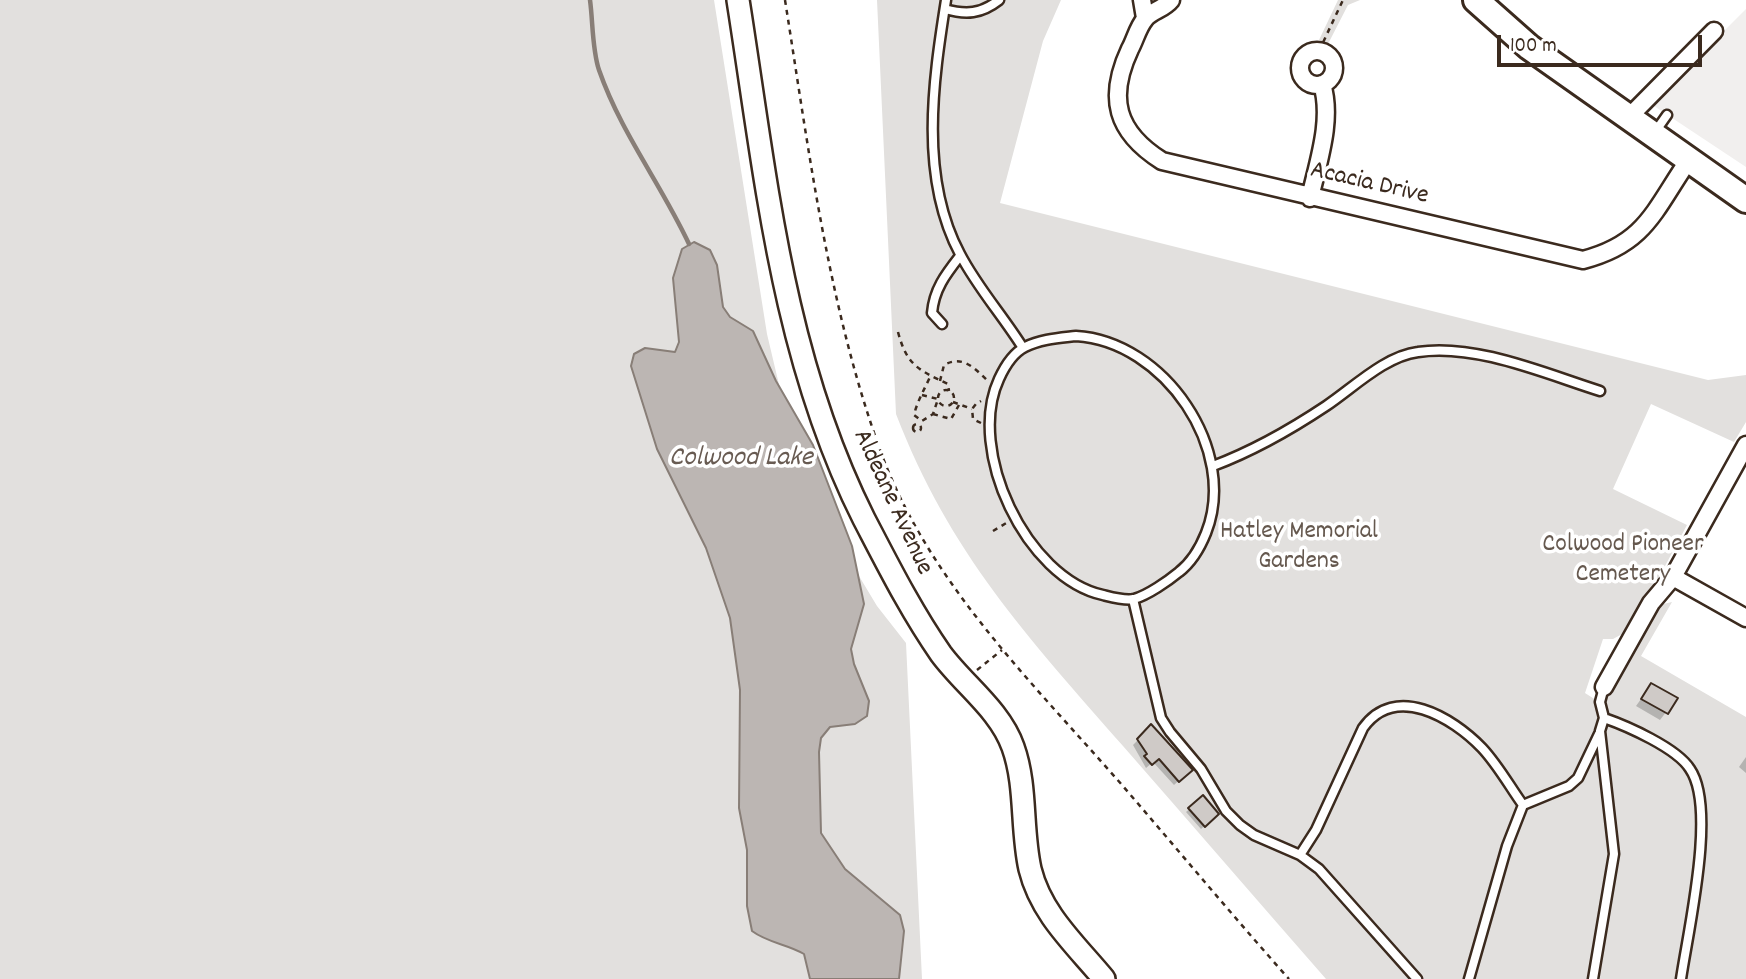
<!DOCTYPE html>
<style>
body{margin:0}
#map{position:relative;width:1746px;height:979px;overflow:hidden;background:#fff;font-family:Dekko,sans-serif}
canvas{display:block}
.scale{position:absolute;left:1497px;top:35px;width:205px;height:32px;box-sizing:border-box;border:4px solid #3b2a1e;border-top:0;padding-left:9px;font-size:21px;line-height:24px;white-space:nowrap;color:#3b2a1e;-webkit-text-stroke:5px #fff;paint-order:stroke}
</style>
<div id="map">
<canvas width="1746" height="979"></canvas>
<div class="scale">100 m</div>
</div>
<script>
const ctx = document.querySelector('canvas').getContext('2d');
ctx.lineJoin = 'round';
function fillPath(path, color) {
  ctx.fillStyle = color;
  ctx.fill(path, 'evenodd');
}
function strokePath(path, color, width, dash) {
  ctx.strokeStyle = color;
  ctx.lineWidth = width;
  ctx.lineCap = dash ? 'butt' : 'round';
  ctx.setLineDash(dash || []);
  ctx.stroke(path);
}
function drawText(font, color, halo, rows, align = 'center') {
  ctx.font = font + ' Dekko,sans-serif';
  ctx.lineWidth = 7;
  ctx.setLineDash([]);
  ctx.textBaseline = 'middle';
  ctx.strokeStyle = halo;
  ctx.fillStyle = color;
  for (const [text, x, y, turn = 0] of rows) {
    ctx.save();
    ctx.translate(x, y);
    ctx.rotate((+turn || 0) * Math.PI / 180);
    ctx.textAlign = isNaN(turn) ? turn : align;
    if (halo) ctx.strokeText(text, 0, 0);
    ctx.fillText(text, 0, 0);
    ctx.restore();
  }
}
const built = new Path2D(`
 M1746,9v158l-95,-63z`);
const green = new Path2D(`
 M0,0h714l53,334 18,76 56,136 36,60 29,37 16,336h-922z
 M877,0h184l-18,41 -43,162 708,177 38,-5v47l-12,20 -83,-38 -38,85 74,36 -37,69 -26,39 -11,6h-10l-18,54 14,9 56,-96 17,-4 -31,54 105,61v262h-420c-68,-78 -135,-155 -203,-233 -96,-110 -173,-192 -227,-332z
 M1338,0h22l-12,5 -20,39 -9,-4z`);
const water = new Path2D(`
 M694,242l16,8 7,15 6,42 7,10 23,14 23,50 37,64 39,101 12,58 -13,45 3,15 15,37 -2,15 -12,8 -25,3 -9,11 -2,14 2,81 24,36 55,46 4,16 -5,48h-89l-6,-25c-17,-10 -36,-11 -52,-23l-5,-25v-56l-8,-42 1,-118 -10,-72 -24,-70 -49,-99 -26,-83 3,-12 11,-6 30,4 4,-10 -6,-64 9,-29z`);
const shadow = new Path2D(`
 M1651,685l25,14 -16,21 -24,-14z
 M1151,727l39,43 -16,15 -21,-23 -7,6 -13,-23z
 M1746,757v16l-7,-6z
 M1202,798l15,16 -16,15 -15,-17z`);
const stream = new Path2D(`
 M590,0c3,22 2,49 9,70 22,63 62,114 90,174`);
const building = new Path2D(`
 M1651,683l27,15 -10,16 -27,-15z
 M1151,724l42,46 -14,12 -20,-23 -7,6 -8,-9 3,-2 -10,-15z
 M1203,795l16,19 -14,13 -17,-19z`);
const path = new Path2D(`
 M785,0c24,151 43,305 95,450 48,132 152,232 242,335 56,65 110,130 167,194
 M1319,51l24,-51
 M898,332c9,34 21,38 50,52l1,7
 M940,381l4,-16c20,-11 32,5 45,17
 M938 398a8 8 0 1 1 16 0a8 8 0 1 1-16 0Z
 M922,395l16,4 -5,15 -11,7 -8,-6c3,-13 10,-25 16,-38
 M953,402l19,7
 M933,414l18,5 8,-14
 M981,423l-8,-4 -1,-10 4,-5 5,-3
 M913 428a4 4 0 1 1 8 0a4 4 0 1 1-8 0Z
 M993,531l15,-9
 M977,670l25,-20`);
const lane = new Path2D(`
 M946,0c-13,82 -27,177 14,254 17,33 43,62 63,94
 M945,9c21,6 36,5 54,-9
 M1655,132l12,-17
 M942,324l-10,-11c2,-24 14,-39 28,-57
 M1076,336c88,5 163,114 130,197 -6,15 -14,29 -27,39 -11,9 -31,23 -45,27 -9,2 -23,-2 -31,-4 -77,-17 -137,-145 -104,-216 5,-11 14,-26 26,-32 16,-8 34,-9 51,-11z
 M1213,466c40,-15 77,-36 113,-60 27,-18 59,-50 92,-54 57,-9 128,22 182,39
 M1133,599l28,119 9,14 31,37 25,42 14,14 14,10 46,20 19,14 98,110
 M1604,718l-4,-16 4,-15
 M1300,855l16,-25 47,-102c32,-45 89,-11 119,20 16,17 28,39 41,57
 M1469,979l38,-133 16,-41 46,-19 9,-8 21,-44
 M1593,979l21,-125 -14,-123 4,-13c23,8 73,30 86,51 27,39 -2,162 -9,210`);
const street = new Path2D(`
 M1142,0l3,18
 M1171,0c-7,9 -20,11 -26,19 -7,8 -10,21 -15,30 -23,49 -14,83 32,112l421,99c62,-16 71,-49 105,-99
 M1300 68a17 17 0 1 1 34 0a17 17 0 1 1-34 0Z
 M1627,119l87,-88
 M1310,198c8,-36 23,-78 12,-114
 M1673,577l73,41
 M1604,687l47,-84 22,-26 73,-132`);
const secondary = new Path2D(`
 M738,0c28,177 44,356 126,519 24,46 47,92 77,135 23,31 59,56 72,93 14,39 8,82 17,122 11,45 45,75 74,110`);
const primary = new Path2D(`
 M1476,0l53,47 217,153`);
const streetNames = [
 ["Acacia Drive",1369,185,13],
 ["Aldeane Avenue",891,503,65]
];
const parkNames = [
 ["Hatley Memorial",1299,533],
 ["Gardens",1299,563],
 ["Colwood Pioneer",1623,546],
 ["Cemetery",1623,576]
];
const waterNames = [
 ["Colwood Lake",741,460]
];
fillPath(built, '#f1efee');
fillPath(green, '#e2e0de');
fillPath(water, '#bcb6b3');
strokePath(water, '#887e77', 2);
fillPath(shadow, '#0003');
strokePath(stream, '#887e77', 4.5);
fillPath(building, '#cfcac7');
strokePath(building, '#3b2a1e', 2);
strokePath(lane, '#3b2a1e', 13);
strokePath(street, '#3b2a1e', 21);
strokePath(secondary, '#3b2a1e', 26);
strokePath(primary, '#3b2a1e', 30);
strokePath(path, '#3b2a1e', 2.5, [5, 5]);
strokePath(lane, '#fff', 8);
strokePath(street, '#fff', 16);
strokePath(secondary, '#fff', 21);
strokePath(primary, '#fff', 24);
drawText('26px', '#3b2a1e', '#fff', streetNames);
drawText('26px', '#65584e', '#fff', parkNames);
drawText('italic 28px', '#685b52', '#fff', waterNames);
</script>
